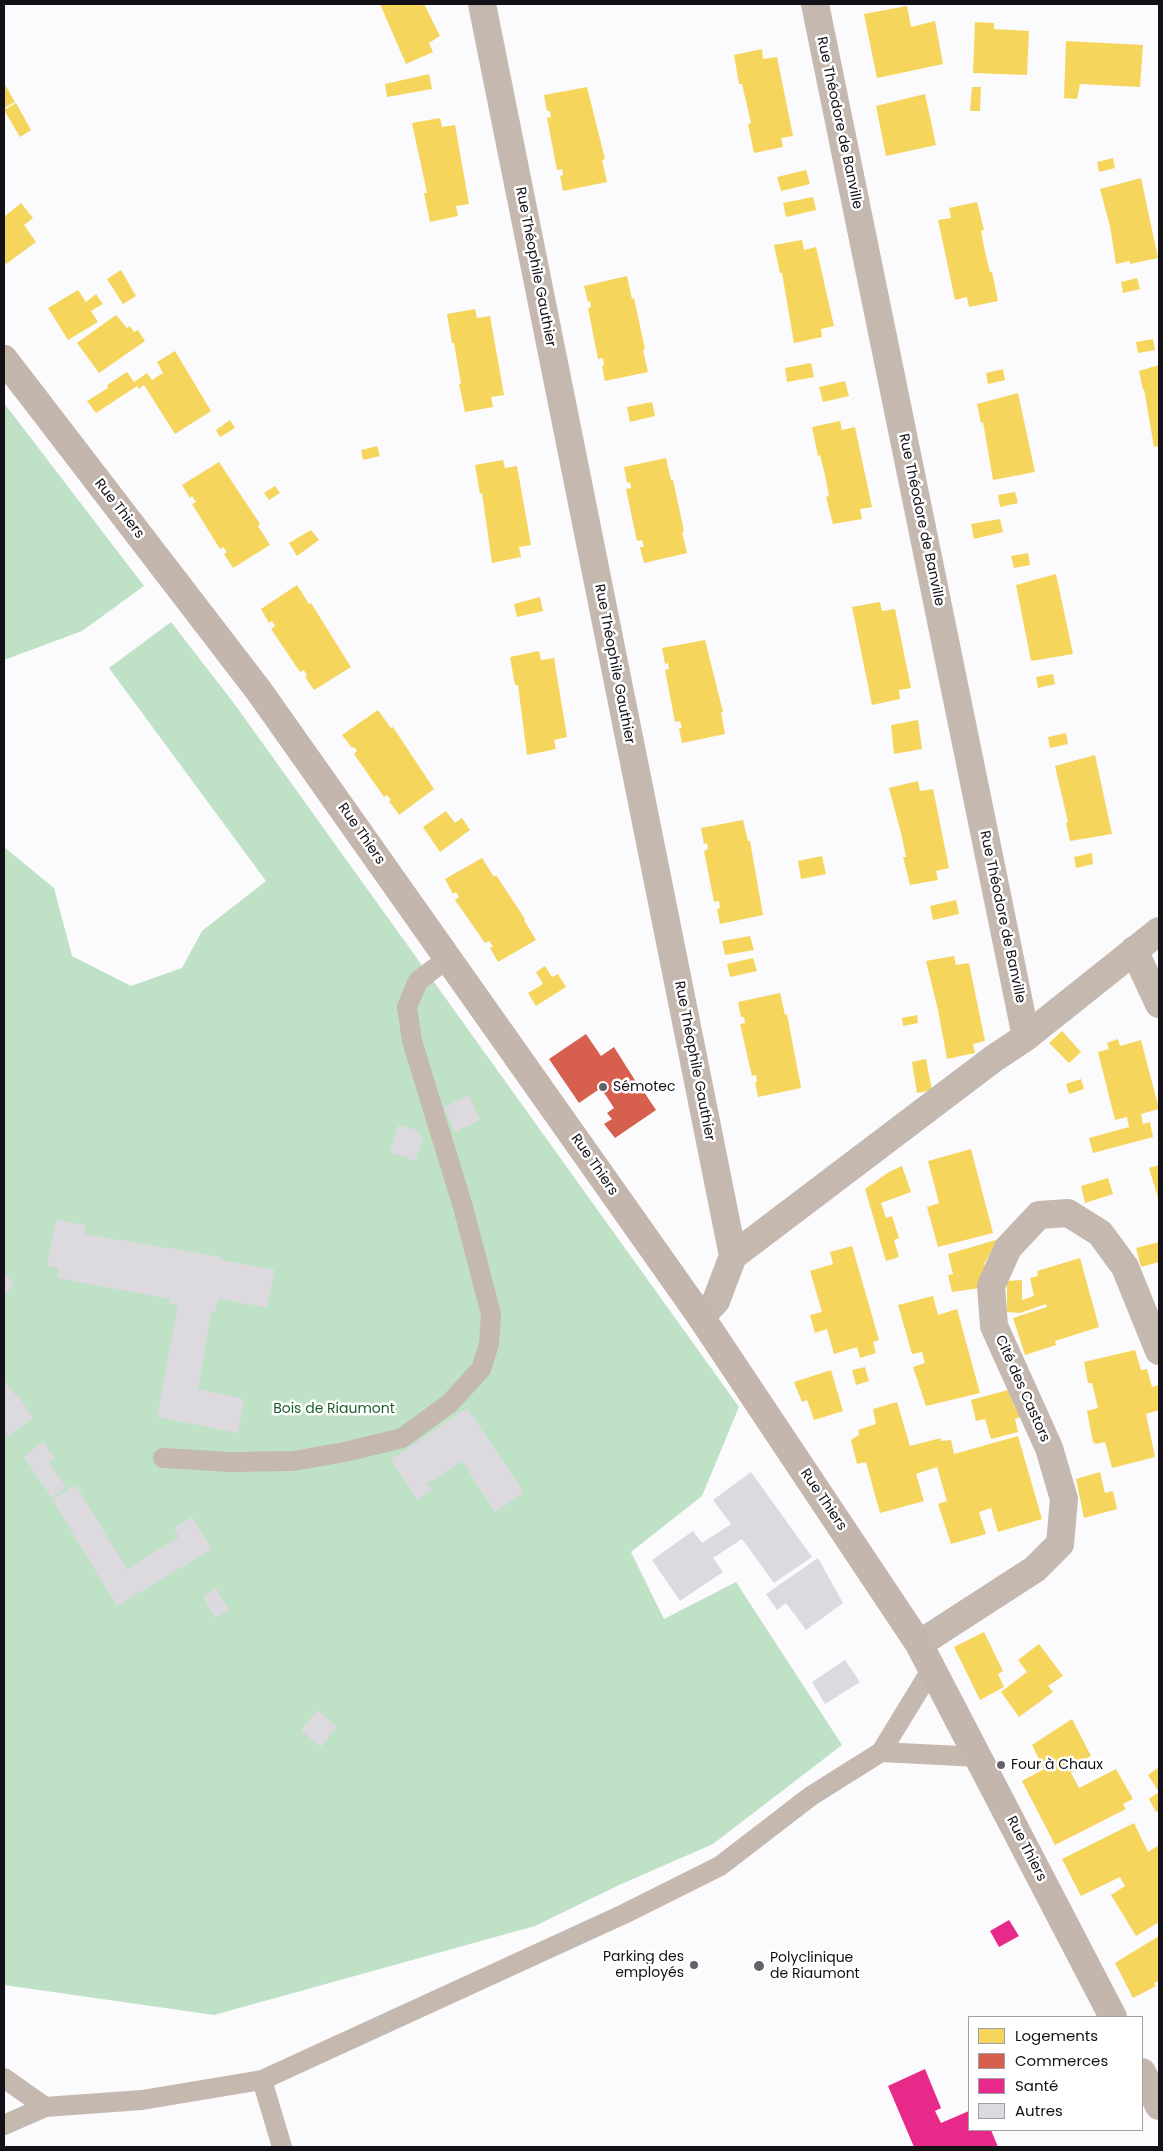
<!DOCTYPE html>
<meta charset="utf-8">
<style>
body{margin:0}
#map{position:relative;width:1163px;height:2151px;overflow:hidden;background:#fbfafd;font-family:Poppins,sans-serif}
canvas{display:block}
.frame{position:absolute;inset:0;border:5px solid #131017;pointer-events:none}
.legend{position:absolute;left:968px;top:2016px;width:175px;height:115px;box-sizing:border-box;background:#fff;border:1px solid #a19fa2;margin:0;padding:6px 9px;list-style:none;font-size:15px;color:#131017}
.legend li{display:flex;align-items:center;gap:10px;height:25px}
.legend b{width:25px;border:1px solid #a19fa2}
</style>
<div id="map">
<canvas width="1163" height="2151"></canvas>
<div class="frame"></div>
<ul class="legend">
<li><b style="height:14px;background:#f6d55c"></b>Logements</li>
<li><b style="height:14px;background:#d6604d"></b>Commerces</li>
<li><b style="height:14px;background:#e7298a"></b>Santé</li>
<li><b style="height:14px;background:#dcdadf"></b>Autres</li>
</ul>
</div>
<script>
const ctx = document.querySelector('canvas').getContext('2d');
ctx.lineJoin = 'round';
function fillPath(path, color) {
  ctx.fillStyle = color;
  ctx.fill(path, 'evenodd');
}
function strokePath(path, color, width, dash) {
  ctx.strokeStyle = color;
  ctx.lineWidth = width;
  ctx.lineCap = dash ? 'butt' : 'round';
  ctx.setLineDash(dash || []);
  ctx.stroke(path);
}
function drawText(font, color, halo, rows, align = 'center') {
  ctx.font = font + ' Poppins,sans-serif';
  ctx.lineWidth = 5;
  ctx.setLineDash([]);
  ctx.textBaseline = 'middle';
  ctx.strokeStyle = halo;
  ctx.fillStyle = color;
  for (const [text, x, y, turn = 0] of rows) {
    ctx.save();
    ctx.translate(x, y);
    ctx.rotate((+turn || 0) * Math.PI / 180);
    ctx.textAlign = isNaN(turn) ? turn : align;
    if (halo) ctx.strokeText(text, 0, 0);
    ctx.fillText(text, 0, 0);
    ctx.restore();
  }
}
const forest = new Path2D(`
 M4,403l140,183 -62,45 -78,29z
 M171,622l62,80 506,705 -37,89 -71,56 33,67 72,-37 106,163 -129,99 -96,42 -82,40 -321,89 -210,-30v-1138l50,41 18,68 59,30 51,-18 20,-37 64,-50 -157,-213z`);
const homes = new Path2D(`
 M380,4h44l16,32 -11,7 4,9 -27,12z
 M907,6l4,21 24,-6 8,43 -66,14 -13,-64z
 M975,22l19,1v6l35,2 -2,44 -54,-2z
 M1066,41l77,4 -3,42 -60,-3 -3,15 -13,-1z
 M762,49l1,10 14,-2 16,79 -12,2 2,9 -29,6 -6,-29 3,-1 -9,-39h-3l-5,-29z
 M429,74l3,15 -45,8 -2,-13z
 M4,83l11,19 -11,6z
 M587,87l18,72 -3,1 5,22 -44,9 -3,-15 3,-1 -1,-6 -5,1 -10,-52 4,-1 -1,-6h-3l-3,-16z
 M972,87h9l-1,24h-10z
 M925,94l11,51 -50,11 -10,-50z
 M16,103l15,27 -11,7 -16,-27z
 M440,118l2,9 13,-2 14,79 -13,2 2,10 -28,6 -6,-29h3l-15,-70z
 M1113,158l2,10 -16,4 -2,-10z
 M806,170l4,14 -29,7 -4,-14z
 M1141,178l17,80 -28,6v-3l-14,3 -6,-38 -10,-37z
 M813,197l3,13 -30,7 -3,-14z
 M977,202l7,28 -3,1 4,21 5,20h2l6,29 -29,6 -2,-10 -12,3 -17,-80 13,-2 -2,-10z
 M21,203l12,15 -9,7 12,17 -30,22 -2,-3v-44z
 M802,240l2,10 12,-3 18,79 -13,3 1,8 -28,6 -12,-70h-2l-6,-28z
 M121,270l15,26 -13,8 -16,-25z
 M627,276l5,23 2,-1 11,51 -2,1 5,22 -43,9 -3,-15 2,-1 -1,-7 -5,1 -10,-51 3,-1 -1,-6 -2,1 -4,-16z
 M1137,278l3,11 -17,4 -2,-11z
 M78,290l8,12 10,-8 7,10 -12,7 7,11 -30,18 -20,-32z
 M475,309l2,9 13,-2 14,79 -13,2 2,10 -28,5 -6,-28h2l-7,-41h-2l-5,-29z
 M116,315l11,13 3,-2 4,6 4,-2 7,11 -46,32 -22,-30z
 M1153,339l2,11 -17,3 -2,-11z
 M175,351l36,60 -36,23 -31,-49 -5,4 -2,-3 -41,27 -9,-12 21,-13 -1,-3 20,-13 7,10 13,-9 5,7 11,-7 -6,-11z
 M811,363l3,14 -27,5 -2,-14z
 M1159,365v81l-5,1 -10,-58 -1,1 -4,-19z
 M1003,369l2,11 -17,4 -2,-11z
 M845,381l4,15 -26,6 -4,-15z
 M1018,393l17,79 -42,8 -10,-58 -2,1 -4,-19z
 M652,402l3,14 -25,6 -3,-15z
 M230,420l5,8 -15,9 -4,-7z
 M840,421l2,9 13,-3 17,80 -12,2 2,10 -29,5 -7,-27 3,-1 -4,-21 -5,-20 -2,1 -6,-29z
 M377,446l3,10 -17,4 -2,-10z
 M666,458l5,22h2l11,51 -2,1 5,21 -43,10 -4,-16h4l-2,-7 -5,1 -11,-52 5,-1 -1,-6 -3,1 -3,-16z
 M503,460l2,8 12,-2 14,79 -12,2 2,10 -29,6 -10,-70 -2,1 -5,-29z
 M219,462l41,62 -2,2 12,19 -37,23 -9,-14 3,-2 -4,-5 -3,2 -28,-45 4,-2 -4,-6 -2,2 -8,-13z
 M275,486l5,7 -11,7 -5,-7z
 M1015,492l3,11 -18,4 -2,-12z
 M1000,519l3,13 -29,7 -3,-15z
 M311,530l8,10 -22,16 -8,-13z
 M1028,553l2,12 -16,3 -3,-12z
 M1056,574l17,80 -42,7 -15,-76z
 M297,585l12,19 2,-1 40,64 -37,23 -9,-13 2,-1 -3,-6 -4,2 -29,-43 4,-3 -3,-5 -3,2 -8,-14z
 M540,597l3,14 -26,6 -3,-13z
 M880,602l2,9 13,-2 16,79 -12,2 1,9 -28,6 -20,-98z
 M705,640l18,72h-2l4,22 -43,9 -3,-15h3l-2,-7 -5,1 -10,-52 4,-1 -1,-6 -3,1 -3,-16z
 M539,651l2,9 13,-2 13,79 -13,3 2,9 -29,6 -9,-70h-3l-5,-28z
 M1053,674l2,10 -17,4 -2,-11z
 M378,710l13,18 2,-1 41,62 -35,26 -10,-14 2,-1 -4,-5 -3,2 -30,-43 3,-3 -3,-4 -2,1 -10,-13z
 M918,720l4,29 -28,5 -3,-29z
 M1066,733l2,11 -18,4 -2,-11z
 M1095,755l17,79 -42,7 -4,-18 2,-1 -13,-56z
 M918,781l2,10 13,-2 16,79 -13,3 2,9 -28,5 -7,-28h3l-4,-20 -13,-49z
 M446,811l9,12 7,-5 8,12 -30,22 -17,-25z
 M743,820l5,21h2l13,74 -43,9 -3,-15 3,-1 -1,-7 -5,1 -10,-51 4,-2 -1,-6 -3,1 -3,-16z
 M1092,853l1,11 -17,4 -2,-11z
 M822,856l4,18 -25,5 -3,-18z
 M482,858l12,19 2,-2 29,44 -1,1 12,20 -38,22 -8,-14 3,-2 -4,-5 -4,2 -30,-43 4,-3 -3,-5 -3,2 -8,-15z
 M956,900l3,14 -26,6 -3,-14z
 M750,936l4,14 -29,5 -3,-14z
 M954,956l2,9 13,-2 16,78 -12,3 2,9 -28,6 -9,-49 -12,-49z
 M753,958l4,13 -27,6 -3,-13z
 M545,966l7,11 6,-3 8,13 -30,19 -8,-13 15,-9 -7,-12z
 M780,993l5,22 2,-1 14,74 -43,9 -3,-15h2l-1,-7 -4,1 -12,-52 5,-1 -1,-6h-3l-3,-15z
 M917,1015l1,8 -15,3 -1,-8z
 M1062,1031l19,21 -12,11 -20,-20z
 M1118,1039l2,7 21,-6 18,69 -18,5 2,10 7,-2 3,15 -60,16 -4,-15 40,-11 -2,-10 -12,3 -17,-68 11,-3 -2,-6z
 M926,1059l6,31 -15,3 -5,-31z
 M1081,1079l3,10 -15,5 -3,-10z
 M971,1149l22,84 -55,14 -11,-40 12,-4 -11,-42z
 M1159,1165v36l-10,-33z
 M902,1166l9,26 -30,11 5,15 6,-2 7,22 -5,2 5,17 -13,4 -21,-72 24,-17z
 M1108,1178l5,16 -28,9 -4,-17z
 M999,1239l-15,25 1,1 -5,23 -28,4 -4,-17 5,-1 -5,-20z
 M1159,1242v20l-18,5 -5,-19z
 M852,1246l27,94 -6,2 3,11 -16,5 -3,-11 -23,7 -7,-25 -12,4 -5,-18 12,-3 -12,-41 23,-7 -3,-12z
 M1080,1258l19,69 -44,14 1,4 -31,10 -12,-37 34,-11 -1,-3 -26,9 -13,-1v-31l15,-1v20l12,-4 -4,-18 8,-2 -1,-5z
 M933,1296l5,19 19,-6 23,84 -54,13 -13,-39 12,-4 -3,-11 -10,2 -14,-49z
 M1135,1350l6,20 6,-1 5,18 7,-2v25l-13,4 9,43 -43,11 -7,-26 -9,2 -3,-2 -6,-31 11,-3 -6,-25h-4l-4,-21z
 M865,1367l4,14 -13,4 -4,-15z
 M831,1370l12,41 -29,9 -7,-20 -5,2 -8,-20z
 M1008,1390l8,20 4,-1 1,8 -6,2 3,13 -27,7 -6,-20 -9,2 -5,-21z
 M897,1402l13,44 31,-8v3l10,-1 3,14 64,-18 24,83 -44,13 -7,-24 -12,4 7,22 -35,10 -13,-40 9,-3 -10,-34 -21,7 8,27 -44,12 -14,-51 -9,2 -6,-24 8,-5 -1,-5 18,-6 -3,-15z
 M1100,1472l5,21 8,-2 4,18 -33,9 -8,-39z
 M984,1632l19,39 -5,3 6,13 -24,13 -26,-53z
 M1039,1644l24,32 -15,10 5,6 -34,25 -18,-25 26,-20 -9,-12z
 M1072,1719l19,37 -6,3 3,6 -17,8 8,15 37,-19 17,30 -10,5 3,5 -71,36 -33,-64 22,-12 -12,-24z
 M1159,1767v25l-11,-17z
 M1159,1792v19l-3,1 -7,-13z
 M1134,1823l14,29 11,-7v77l-23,14 -25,-41 14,-9 -5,-9 -39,19 -19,-37z
 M1159,1936v45l-5,2 2,3 -23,12 -18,-35z`);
const shops = new Path2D(`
 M586,1034l15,22 13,-9 24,38 4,8 2,-1 12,18 -41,28 -11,-14 8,-5 -5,-6 7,-5 -13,-20 -22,15 -30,-44z`);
const health = new Path2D(`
 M1009,1920l10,16 -20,11 -9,-16z
 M925,2069l16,39 -6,3 6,12 28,-12v19h22l7,17h-84l-26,-61z`);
const building = new Path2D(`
 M469,1095l11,25 -25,12 -11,-25z
 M398,1125l18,5 7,9 -8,22 -25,-9z
 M56,1220l30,5 -2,9 138,23v3l53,10 -8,38 -49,-10 -3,15 -4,-1 -13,77 46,10 -6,34 -81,-16 21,-112 -9,-2 1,-4 -112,-21 1,-10 -12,-2z
 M4,1273l11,11 -11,11z
 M4,1379l12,17 2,-1 15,23 -25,18 -4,-7z
 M467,1408l57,84 -29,20 -33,-51 -35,23 5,6 -15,10 -26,-40z
 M43,1442l12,16 -6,4 17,25 -14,11 -28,-41z
 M751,1472l61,85 -38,26 -32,-44 -29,19 10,14 -43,29 -28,-41 41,-29 9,12 29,-19 -18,-24z
 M76,1485l51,84 52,-32 -5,-9 18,-11 20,32 -95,57 -65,-107z
 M818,1558l25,45 -37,27 -20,-27 -9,7 -11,-16z
 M216,1588l13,22 -14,8 -12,-22z
 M845,1660l15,22 -35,22 -13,-22z
 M318,1710l19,17 -16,20 -20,-17z`);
const lane = new Path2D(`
 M163,1458l68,4 62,-1 52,-9 57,-14 48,-35 31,-34 8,-25 2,-30 -28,-107 -51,-166 -5,-34 11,-26 30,-23
 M881,1752l98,5
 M4,2078l41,29 97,-7 120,-20 362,-166 96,-48 91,-70 70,-44 52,-85
 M262,2080l20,67
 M4,2125l41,-18`);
const street = new Path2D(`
 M482,4l251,1252 -17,45 -15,16
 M815,4l211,1033
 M1134,950l25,54
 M733,1256l260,-197 33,-22 133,-106
 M919,1644l116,-75 25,-25 4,-45 -15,-51 -55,-122 -3,-40 17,-38 31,-33 29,-2 32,20 25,34 34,84`);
const secondary = new Path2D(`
 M4,359l255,332 442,626 218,327 194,373
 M1142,2072l17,34`);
const markers = [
 [603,1087,5,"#646268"],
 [1001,1765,5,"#646268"],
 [694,1965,5,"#646268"],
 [759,1966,6,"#646268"]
];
const streetNames = [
 ["Rue Théodore de Banville",839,123,78],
 ["Rue Théophile Gauthier",535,267,79],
 ["Rue Thiers",119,509,52],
 ["Rue Théodore de Banville",921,520,78],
 ["Rue Théophile Gauthier",614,664,79],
 ["Rue Thiers",361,834,55],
 ["Rue Théodore de Banville",1002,917,78],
 ["Rue Théophile Gauthier",694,1061,79],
 ["Rue Thiers",594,1165,55],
 ["Cité des Castors",1022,1389,66],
 ["Rue Thiers",823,1500,56],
 ["Rue Thiers",1026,1849,63]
];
const poiNames = [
 ["Sémotec",613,1087],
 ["Four à Chaux",1011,1765],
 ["Parking des",684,1957,"right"],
 ["employés",684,1973,"right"],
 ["Polyclinique",770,1958],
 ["de Riaumont",770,1974]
];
const parkNames = [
 ["Bois de Riaumont",334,1409]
];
fillPath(forest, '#bfe1c6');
fillPath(homes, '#f6d55c');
fillPath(shops, '#d6604d');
fillPath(health, '#e7298a');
fillPath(building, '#dcdadf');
strokePath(lane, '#c5b8ae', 20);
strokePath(street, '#c5b8ae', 28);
strokePath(secondary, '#c4b6ac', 28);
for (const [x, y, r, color] of markers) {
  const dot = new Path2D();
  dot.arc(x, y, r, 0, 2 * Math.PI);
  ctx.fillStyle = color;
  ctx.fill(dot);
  strokePath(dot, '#fff', 2);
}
drawText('14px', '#131017', '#fff', streetNames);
drawText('14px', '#131017', '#fff', poiNames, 'left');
drawText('14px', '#1c5f2f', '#fff', parkNames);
</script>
